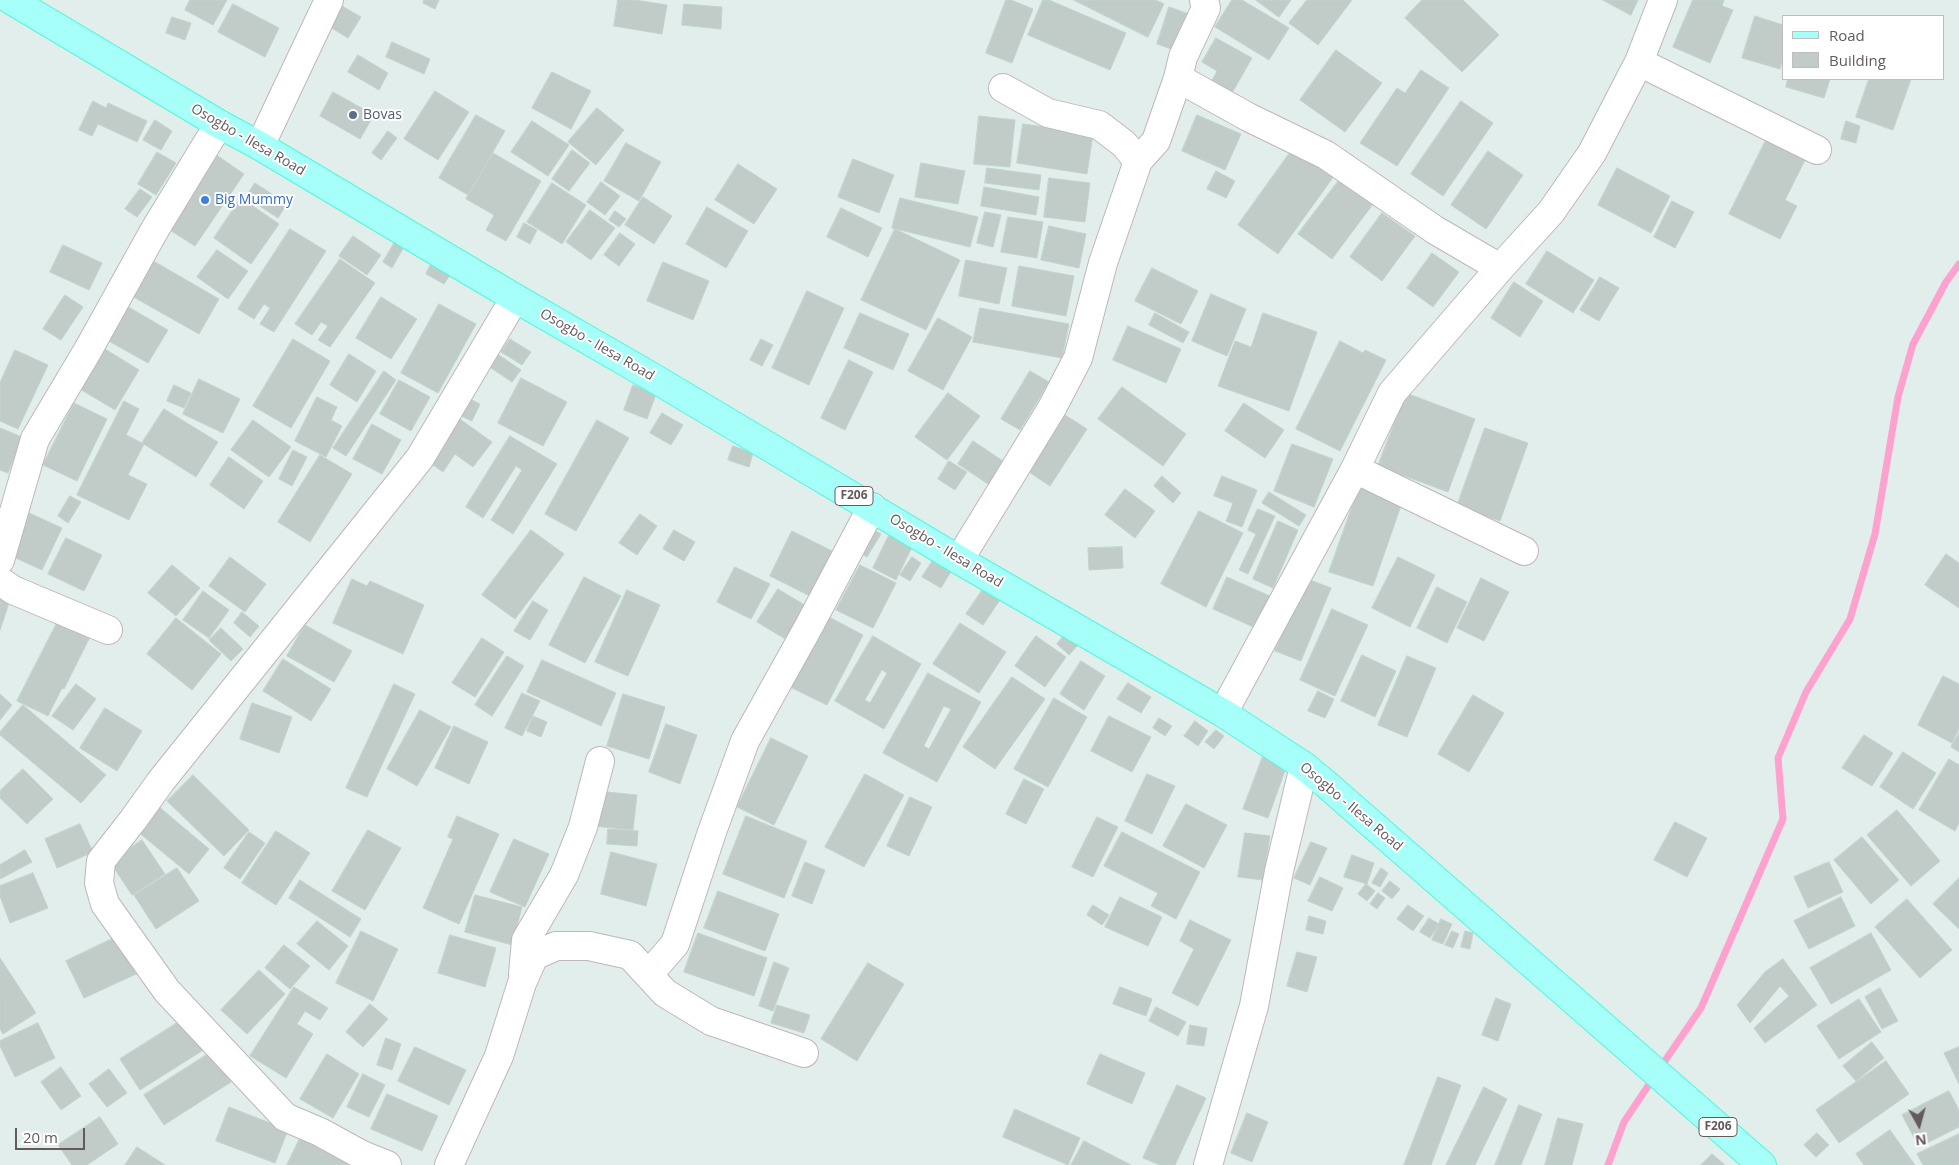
<!DOCTYPE html>
<style>
body{margin:0}
#map{position:relative;width:1959px;height:1165px;overflow:hidden;background:#e2eeec;font-family:"Open Sans",sans-serif}
canvas{display:block}
.legend{position:absolute;left:1782px;top:15px;width:162px;height:65px;box-sizing:border-box;background:#fff;border:1px solid #c1bdbf;margin:0;padding:6px 9px;list-style:none;font-size:15px;color:#645a5e}
.legend li{display:flex;align-items:center;gap:10px;height:25px}
.legend b{width:25px;border:1px solid #c1bdbf}
.north{position:absolute;left:1894px;top:1100px;width:50px;height:50px;-webkit-text-stroke:4px #fff;paint-order:stroke;rotate:173deg;font-size:14px;font-weight:700;line-height:20px;text-align:center;color:#645a5e}
.north::after{content:'';display:block;margin:auto;width:18px;height:22px;background:#645a5e;clip-path:polygon(50% 0,100% 100%,50% 72%,0 100%)}
.scale{position:absolute;left:15px;top:1128px;width:70px;height:22px;box-sizing:border-box;border:2px solid #645a5e;border-top:0;padding-left:6px;font-size:15px;line-height:18px;white-space:nowrap;color:#645a5e;-webkit-text-stroke:4px #fff;paint-order:stroke}
</style>
<div id="map">
<canvas width="1959" height="1165"></canvas>
<ul class="legend">
<li><b style="height:6px;background:#a6fff8"></b>Road</li>
<li><b style="height:14px;background:#c1ccc9"></b>Building</li>
</ul>
<div class="north">N</div>
<div class="scale">20 m</div>
</div>
<script>
const ctx = document.querySelector('canvas').getContext('2d');
ctx.lineJoin = 'round';
function strokePath(path, color, width, dash) {
  ctx.strokeStyle = color;
  ctx.lineWidth = width;
  ctx.lineCap = dash ? 'butt' : 'round';
  ctx.setLineDash(dash || []);
  ctx.stroke(path);
}
function fillPath(path, color) {
  ctx.fillStyle = color;
  ctx.fill(path, 'evenodd');
}
function drawText(font, color, halo, rows, align = 'center') {
  ctx.font = font + ' "Open Sans",sans-serif';
  ctx.lineWidth = 4;
  ctx.setLineDash([]);
  ctx.textBaseline = 'middle';
  ctx.strokeStyle = halo;
  ctx.fillStyle = color;
  for (const [text, x, y, turn = 0] of rows) {
    ctx.save();
    ctx.translate(x, y);
    ctx.rotate((+turn || 0) * Math.PI / 180);
    ctx.textAlign = isNaN(turn) ? turn : align;
    if (halo) ctx.strokeText(text, 0, 0);
    ctx.fillText(text, 0, 0);
    ctx.restore();
  }
}
const stream = new Path2D(`
 M1660,1068l41,-60 82,-189 -5,-61 28,-66 44,-73 25,-85 23,-137 15,-53 33,-62 13,-18
 M1608,1165l16,-43 30,-45`);
const building = new Path2D(`
 M190,0h37l-14,25 -28,-15z
 M424,0h15l-4,9 -12,-6z
 M618,0h17l32,5 -5,29 -48,-8z
 M1006,0h5l22,9 -21,54 -26,-10z
 M1043,0h6l77,33 -16,37 -82,-35z
 M1074,0h82l8,4 -16,33z
 M1232,0h10l47,28 -20,32 -54,-33z
 M1256,0h35l-12,17z
 M1307,0h45l-34,45 -29,-22z
 M1422,0h41l36,35 -37,37 -57,-54z
 M1603,0h35l-7,15z
 M1693,0h31l-2,6 11,4 -23,53 -37,-16z
 M337,3l24,14 -13,21 -23,-14z
 M233,4l46,24 -14,29 -47,-25z
 M684,4l38,3 -1,22 -39,-4z
 M1169,7l20,7 -12,37 -20,-7z
 M1755,16l28,9v34l-3,10 -38,-11z
 M172,17l19,6 -6,17 -19,-7z
 M1216,38l36,20 -24,42 -20,-12 9,-17 -15,-9z
 M392,42l38,17 -6,15 -38,-17z
 M1336,50l46,33 -37,49 -45,-32z
 M358,55l30,18 -9,17 -31,-18z
 M1421,70l28,18 -52,78 -37,-23 37,-55 8,5z
 M552,72l39,19 -20,38 -39,-21z
 M1788,79h42l-6,19 -38,-11z
 M1869,79h42l-18,51 -37,-13z
 M435,91l34,21 -31,48 -34,-21z
 M333,92l41,23 -14,24 -40,-23z
 M93,101l13,7 2,-5 39,18 -10,21 -39,-18 -6,12 -13,-6z
 M1461,101l32,22 -50,73 -32,-22z
 M597,108l27,22 -28,35 -28,-23z
 M476,115l29,16 -37,64 -29,-17z
 M1197,115l44,19 -16,36 -43,-19z
 M979,116l36,4 -5,47 -36,-3z
 M155,120l17,11 -11,19 -18,-10z
 M532,121l37,24 -21,31 -37,-24z
 M1846,121l14,5 -4,17 -15,-4z
 M1023,124l70,10 -6,40 -70,-11z
 M388,131l9,7 -16,22 -9,-7z
 M1770,132l39,20 -24,48 12,6 -17,33 -51,-25z
 M626,143l35,19 -22,39 -35,-20z
 M1294,147l40,29 -56,78 -40,-29z
 M572,150l18,13 -21,28 -17,-12z
 M1488,151l35,24 -37,54 -35,-24z
 M157,152l19,11 -20,32 -18,-11z
 M493,153l48,28 -35,60 -20,-11 8,-15 -28,-16z
 M215,154l29,20 -49,72 -30,-19z
 M853,159l41,16 -15,38 -41,-16z
 M921,163l44,8 -7,33 -43,-7z
 M738,164l39,25 -23,35 -39,-24z
 M987,168l54,7 -2,15 -54,-7z
 M1617,168l53,28 -19,37 -53,-28z
 M1216,171l19,10 -9,17 -19,-9z
 M1346,171l33,25 -47,63 -34,-25z
 M1049,178l41,5 -5,39 -41,-5z
 M601,182l19,14 -15,19 -18,-13z
 M255,183l32,21 -9,14 -32,-21z
 M552,183l34,22 -24,39 -35,-22z
 M984,187l55,10 -3,18 -55,-9z
 M140,189l12,8 -15,20 -12,-8z
 M643,197l29,19 -18,28 -29,-19z
 M241,198l38,26 -28,40 -37,-26z
 M900,198l78,19 -8,30 -78,-19z
 M1672,201l22,11 -19,36 -21,-11z
 M707,207l41,24 -22,37 -40,-24z
 M841,208l41,20 -14,29 -41,-20z
 M590,210l25,18 -24,32 -25,-18z
 M615,211l11,8 -7,8 -10,-7z
 M985,212l16,3 -8,32 -16,-4z
 M1382,213l33,23 -33,45 -32,-24z
 M1008,217l35,5 -6,36 -36,-6z
 M524,223l13,7 -7,14 -13,-7z
 M1049,226l37,8 -7,34 -38,-8z
 M290,229l36,22 -52,81 -14,-8 10,-16 -6,-4 -10,15 -16,-10z
 M895,229l65,31 -34,70 -65,-30z
 M620,233l15,11 -16,22 -15,-11z
 M353,236l28,19 -14,20 -28,-19z
 M396,240l9,5 -13,23 -9,-6z
 M63,245l39,18 -13,27 -39,-18z
 M217,250l31,21 -20,28 -31,-22z
 M1547,251l47,29 -21,33 -47,-29z
 M1432,253l27,19 -26,35 -26,-19z
 M150,259l69,40 -20,35 -69,-39z
 M340,259l35,24 -45,64 -12,-7 10,-14 -7,-4 -9,13 -17,-11z
 M433,260l19,12 -8,12 -18,-10z
 M966,260l41,8 -8,36 -40,-8z
 M663,262l46,19 -16,39 -46,-19z
 M1019,266l55,10 -8,40 -54,-10z
 M1152,268l46,23 -17,33 -46,-23z
 M1600,277l19,11 -20,33 -19,-11z
 M1514,282l29,19 -23,36 -29,-19z
 M807,291l37,17 -35,77 -37,-17z
 M1211,294l35,15 -19,47 -35,-15z
 M65,295l18,12 -22,33 -18,-11z
 M381,297l36,22 -26,40 -35,-21z
 M118,301l50,29 -20,33 -50,-28z
 M439,304l37,20 -38,69 -37,-20z
 M980,308l89,16 -7,34 -89,-16z
 M860,313l49,21 -16,36 -49,-22z
 M1155,313l34,19 -6,11 -34,-18z
 M1263,313l54,19 -28,79 -71,-25 17,-45 16,6z
 M938,318l34,19 -29,53 -35,-19z
 M1128,326l53,23 -15,34 -53,-23z
 M293,339l37,22 -39,67 -38,-22z
 M510,339l21,13 -9,13 -21,-13z
 M761,339l12,6 -11,21 -12,-6z
 M1340,341l23,12 2,-3 21,10 -46,91 -44,-22z
 M105,349l34,21 -24,40 -35,-21z
 M15,350l33,15 -30,64 -18,-8v-38z
 M493,351l28,19 -9,12 -27,-18z
 M349,354l27,17 -19,31 -27,-17z
 M849,360l24,12 -28,58 -24,-12z
 M384,371l12,9 -50,76 -13,-8z
 M1030,371l19,11 -29,48 -19,-11z
 M521,378l46,24 -24,44 -45,-23z
 M199,379l41,20 -17,34 -40,-19z
 M399,380l31,17 -19,34 -31,-17z
 M174,385l17,8 -7,15 -17,-7z
 M633,385l23,9 -9,25 -23,-9z
 M1122,387l64,47 -23,32 -65,-47z
 M948,393l32,23 -33,44 -32,-23z
 M1406,393l69,26 -27,73 -70,-26z
 M317,397l20,10 -6,13 11,6 -16,31 -31,-16z
 M466,397l14,7 -8,17 -15,-7z
 M124,401l15,8 -13,26 18,9 -16,31 19,9 -18,36 -52,-25z
 M74,403l33,16 -30,62 -34,-16z
 M1244,403l40,27 -19,28 -40,-27z
 M164,409l54,33 -22,35 -54,-34z
 M662,413l21,12 -12,20 -21,-12z
 M1065,415l22,14 -37,57 -21,-14z
 M457,417l35,25 -19,25 -18,-13 -12,18 -17,-12z
 M253,420l38,27 -22,30 -38,-27z
 M597,420l32,18 -53,93 -31,-17z
 M372,424l29,16 -19,34 -29,-15z
 M0,428l22,9 -14,36 -8,-3z
 M1485,428l43,15 -28,78 -43,-15z
 M510,436l47,28 -44,70 -22,-14 31,-50 -6,-4 -33,52 -17,-11z
 M973,441l33,22 -15,23 -33,-22z
 M1292,444l41,15 -19,48 -40,-16z
 M733,446l20,7 -4,14 -21,-7z
 M293,450l14,7 -15,29 -13,-7z
 M320,455l32,19 -42,68 -32,-20z
 M229,457l34,24 -19,28 -34,-24z
 M949,461l18,11 -12,18 -17,-11z
 M1162,476l19,17 -8,10 -19,-17z
 M1222,476l35,14 -15,37 -16,-6 7,-18 -19,-7z
 M1361,482l43,15 -31,89 -44,-14z
 M1125,489l30,22 -20,27 -30,-23z
 M1269,492l37,23 -7,11 -37,-23z
 M70,496l11,6 -13,21 -10,-7z
 M1258,509l17,7 -27,58 -9,-4 17,-36 -8,-4z
 M1199,511l44,22 -37,74 -45,-23z
 M27,512l35,16 -20,42 -35,-16z
 M640,514l17,12 -20,29 -18,-12z
 M1278,521l20,9 -25,58 -20,-9z
 M871,528l10,6 -14,23 -9,-6z
 M531,530l33,24 -49,65 -33,-24z
 M674,530l21,12 -11,19 -21,-12z
 M792,531l44,22 -22,45 -44,-22z
 M891,531l23,12 -18,37 -23,-12z
 M66,538l36,17 -18,36 -36,-17z
 M1122,547l1,21 -34,2 -1,-22z
 M1946,554l13,9v45l-34,-23z
 M230,557l36,27 -21,28 -36,-26z
 M912,557l9,6 -11,18 -10,-6z
 M935,557l18,11 -12,20 -19,-11z
 M1398,557l37,18 -25,52 -38,-19z
 M172,565l28,23 -24,28 -28,-23z
 M860,565l36,18 -23,45 -37,-18z
 M735,567l35,17 -19,35 -34,-17z
 M584,577l37,19 -36,67 -36,-18z
 M1227,577l45,20 -14,32 -45,-20z
 M1305,578l26,10 -30,73 -26,-10z
 M1481,578l28,14 -25,49 -27,-13z
 M352,579l15,7 3,-5 54,24 -21,49 -70,-31z
 M1437,587l30,15 -20,41 -30,-15z
 M778,589l30,18 -21,33 -30,-18z
 M983,589l17,11 -17,25 -17,-11z
 M0,590l12,4 -12,36z
 M627,590l33,15 -32,71 -33,-14z
 M203,591l26,19 -20,28 -26,-18z
 M533,601l15,9 -18,30 -16,-9z
 M1332,609l36,16 -33,71 -35,-16z
 M242,612l17,14 -9,11 -16,-14z
 M827,616l36,19 -36,70 -37,-18z
 M60,617l32,16 -28,56 -2,-1 -14,28 -31,-15z
 M176,618l45,36 -29,36 -45,-36z
 M960,623l46,29 -27,41 -46,-29z
 M305,625l47,26 -18,31 -47,-26z
 M221,628l22,21 -12,12 -22,-21z
 M1066,633l13,11 -10,11 -12,-11z
 M873,636l48,28 -37,65 -49,-28zM882,670l5,3 -17,30 -5,-3z
 M1036,636l30,21 -21,30 -30,-21z
 M482,638l22,14 -29,45 -23,-14z
 M1362,655l34,16 -21,46 -34,-16z
 M507,656l17,10 -32,50 -17,-11z
 M1407,656l29,12 -29,69 -29,-12z
 M283,659l48,30 -20,32 -48,-30z
 M542,660l74,33 -15,33 -74,-34z
 M1081,661l24,15 -21,34 -24,-16z
 M928,673l53,29 -44,80 -54,-29zM944,706l7,3 -22,40 -5,-3z
 M1943,676l16,8v45l-7,14 -34,-18z
 M1012,677l33,22 -50,70 -32,-22z
 M1128,683l23,14 -10,16 -24,-14z
 M76,684l20,15 -23,31 -21,-14z
 M394,684l21,10 -48,103 -21,-9z
 M1318,691l16,8 -9,19 -17,-7z
 M522,693l18,8 -18,35 -17,-8z
 M0,694l12,11 -12,15z
 M623,694l42,13 -16,52 -42,-13z
 M1473,695l31,18 -35,59 -31,-18z
 M1054,698l33,19 -39,70 -34,-18z
 M252,703l40,14 -13,36 -39,-14z
 M23,705l83,70 -25,28 -81,-68v-3z
 M105,708l37,23 -25,40 -37,-23z
 M420,710l31,17 -34,59 -30,-17z
 M533,716l14,6 -6,15 -14,-6z
 M1109,716l42,21 -19,35 -41,-21z
 M1159,718l13,8 -7,10 -12,-8z
 M1195,721l13,10 -10,15 -14,-10z
 M666,724l31,11 -17,49 -31,-12z
 M454,726l34,16 -19,42 -34,-16z
 M1216,730l8,6 -10,13 -9,-7z
 M1959,733v19l-8,-5z
 M1864,735l29,18 -21,33 -30,-18z
 M771,738l37,18 -34,69 -37,-18z
 M1903,752l33,21 -23,36 -33,-22z
 M1263,756l24,9 -19,53 -25,-9z
 M1949,759l10,6v58l-4,8 -36,-21z
 M23,769l30,30 -26,25 -27,-26v-7z
 M865,774l39,21 -40,72 -39,-20z
 M1147,774l28,12 -23,48 -27,-13z
 M193,775l56,55 -25,26 -57,-55z
 M1024,779l20,10 -18,35 -20,-10z
 M597,791l40,4 -4,35 -40,-4z
 M910,797l22,10 -23,49 -22,-10z
 M1186,804l41,21 -23,43 -41,-22z
 M158,806l51,43 -20,25 -52,-43z
 M1897,810l43,51 -29,25 -44,-51z
 M457,816l42,18 -40,90 -36,-16 30,-69 -5,-2z
 M746,816l61,25 -23,57 -61,-24z
 M1097,817l21,10 -25,50 -21,-10z
 M1675,822l32,16 -20,39 -33,-17z
 M80,824l13,28 -36,16 -12,-29z
 M608,829l30,2 -1,15 -30,-2z
 M368,830l33,18 -36,62 -33,-19z
 M276,831l34,22 -34,52 -34,-22z
 M249,832l16,11 -25,36 -16,-11z
 M1122,832l78,40 -24,47 -25,-13 7,-13 -54,-27z
 M1245,833l25,3 -7,44 -25,-3z
 M1862,837l37,43 -28,24 -37,-44z
 M514,839l35,15 -24,53 -35,-15z
 M142,840l23,34 -33,21 -22,-33z
 M1311,842l16,6 -17,37 -16,-7z
 M25,850l7,12 -32,17v-14z
 M611,852l46,12 -11,42 -45,-12z
 M1352,855l22,8 -7,21 -23,-7z
 M805,862l20,8 -13,34 -20,-8z
 M1829,862l14,30 -35,16 -14,-31z
 M177,868l22,33 -43,28 -22,-34z
 M1381,868l7,5 -8,14 -8,-4z
 M33,873l15,35 -38,15 -10,-27v-10z
 M1320,877l23,11 -11,23 -24,-10z
 M1959,878v51l-26,-25z
 M300,880l61,39 -11,18 -61,-39z
 M1390,881l10,8 -8,10 -10,-8z
 M1366,884l9,7 -8,10 -9,-7z
 M718,891l61,23 -14,37 -61,-23z
 M1378,893l7,5 -8,11 -7,-5z
 M475,895l47,12 -10,38 -47,-13z
 M1120,897l42,20 -14,29 -43,-19z
 M1841,897l14,29 -46,23 -15,-28z
 M1907,899l45,51 -32,28 -45,-51z
 M1093,905l16,10 -7,10 -15,-10z
 M1408,905l16,11 -11,15 -16,-12z
 M1309,916l17,5 -3,13 -17,-4z
 M1429,918l10,6 -9,14 -10,-6z
 M1441,919l11,5 -9,20 -11,-4z
 M1190,920l41,20 -33,66 -26,-13 22,-44 -14,-8z
 M317,921l31,25 -19,24 -32,-26z
 M361,931l37,18 -25,52 -37,-18z
 M1452,931l7,3 -6,14 -8,-3z
 M1465,931l8,2 -3,16 -9,-2z
 M698,933l69,25 -13,38 -70,-24z
 M1871,933l20,37 -60,34 -21,-36z
 M450,935l46,13 -11,39 -47,-14z
 M118,936l18,38 -52,24 -18,-37z
 M284,945l26,21 -20,23 -25,-21z
 M1297,952l20,5 -10,35 -20,-6z
 M0,958l36,55 -33,21 -3,-5z
 M1783,959l34,46 -52,38 -11,-15 35,-32 -9,-10 -30,37 -13,-18 28,-33z
 M774,962l15,6 -16,43 -14,-5z
 M868,963l36,21 -47,77 -36,-22z
 M259,970l26,24 -38,40 -26,-24z
 M294,987l34,21 -8,12 -15,-9 -8,13 16,10 -27,44 -36,-22z
 M1120,987l32,12 -6,17 -33,-12z
 M1880,988l18,33 -16,8 -17,-32z
 M1496,998l15,6 -13,37 -16,-6z
 M1859,999l22,33 -42,27 -22,-33z
 M370,1004l18,15 -25,28 -17,-15z
 M777,1005l33,10 -6,18 -33,-10z
 M1156,1007l30,15 -8,14 -29,-15z
 M185,1018l20,31 -65,41 -20,-31z
 M38,1023l17,35 -40,19 -15,-31v-5z
 M1190,1025l17,3 -3,18 -17,-2z
 M386,1038l15,6 -9,26 -15,-5z
 M1872,1042l12,16 -28,23 -13,-15z
 M415,1047l51,23 -17,35 -51,-24z
 M1959,1047v37l-15,-31z
 M211,1052l20,30 -67,43 -20,-30z
 M327,1054l32,20 -26,44 -33,-19z
 M1100,1054l45,19 -13,31 -45,-20z
 M1886,1061l23,33 -70,49 -23,-33z
 M61,1067l20,29 -20,14 -20,-28z
 M109,1069l18,24 -20,14 -18,-23z
 M363,1074l22,11 -16,32 -22,-10z
 M1438,1077l23,8 -30,80h-27z
 M1177,1085l29,13 -31,67h-15l-17,-7z
 M1484,1087l23,12 -32,66h-29z
 M1949,1091l10,19v17l-40,20 -17,-32z
 M387,1094l51,22 -16,35 -51,-22z
 M1519,1105l23,9 -21,51h-26z
 M229,1107l59,23 -13,33 -59,-22z
 M1015,1109l65,29 -12,27 -65,-28z
 M1247,1113l21,9 -16,40 -21,-9z
 M100,1117l18,27 -31,21h-15l-14,-20z
 M1558,1118l25,6 -11,41h-27z
 M1890,1130l25,35h-51l-8,-11z
 M1817,1133l12,12 -13,12 -12,-12z
 M1959,1134v31h-36l-6,-11z
 M301,1136l50,24 -3,5h-61z
 M1084,1141l47,24h-60z
 M137,1147l28,18h-40z
 M1712,1154l13,11h-24z`);
const minor = new Path2D(`
 M1639,62l178,88
 M1178,78l70,39 78,38 109,75 65,38
 M1003,88l45,25 51,12 25,19 14,17
 M260,146l69,-146
 M1355,469l169,82
 M0,560l35,-121 53,-89 66,-119 65,-107
 M959,560l93,-152 26,-50 25,-95 35,-102 18,-20 22,-63 5,-21 23,-49 -2,-8
 M0,581l13,9 95,40
 M1223,713l132,-244 37,-76 108,-125 51,-56 41,-59 47,-91 24,-62
 M523,974l3,-34 38,-65 19,-48 17,-66
 M649,974l26,-30 37,-112 33,-91 64,-115 63,-119
 M387,1165l-25,-10 -42,-23 -35,-15 -118,-126 -62,-87 -6,-21 2,-22 32,-41 28,-39 259,-323 95,-160
 M449,1165l50,-109 23,-73 12,-27 22,-10h33l41,9 35,38 46,28 93,32
 M1208,1165l46,-159 25,-135 25,-105`);
const primary = new Path2D(`
 M11,0l208,124 41,22 255,152 137,79 307,183 264,153 81,53 23,19 435,380`);
const markers = [
 [353,115,5,"#5c6f8a"],
 [205,200,5,"#3f7fe0"]
];
const shields = [
 [854,496,38],
 [1718,1127,38]
];
const shieldNames = [
 ["F206",854,496],
 ["F206",1718,1127]
];
const serviceNames = [
 ["Bovas",363,115]
];
const streetNames = [
 ["Osogbo - Ilesa Road",248,140,30],
 ["Osogbo - Ilesa Road",597,345,30],
 ["Osogbo - Ilesa Road",946,551,31],
 ["Osogbo - Ilesa Road",1351,807,40]
];
const shopNames = [
 ["Big Mummy",215,200]
];
strokePath(stream, '#ffa1ce', 7);
fillPath(building, '#c1ccc9');
strokePath(building, '#c0d3cf', 1);
strokePath(minor, '#bfb7b9', 30);
strokePath(primary, '#50f9d8', 30);
strokePath(minor, '#fff', 28);
strokePath(primary, '#a6fff8', 28);
for (const [x, y, r, color] of markers) {
  const dot = new Path2D();
  dot.arc(x, y, r, 0, 2 * Math.PI);
  ctx.fillStyle = color;
  ctx.fill(dot);
  strokePath(dot, '#fff', 2);
}
for (const [x, y, w] of shields) {
  const box = new Path2D();
  box.roundRect(x - w / 2, y - 9.5, w, 19, 4);
  ctx.fillStyle = '#fff';
  ctx.fill(box);
  strokePath(box, '#645a5e', 1);
}
drawText('bold 12px', '#645a5e', null, shieldNames);
drawText('14px', '#4e5e75', '#fff', serviceNames, 'left');
drawText('14px', '#645a5e', '#fff', streetNames);
drawText('14px', '#366cbe', '#fff', shopNames, 'left');
</script>
